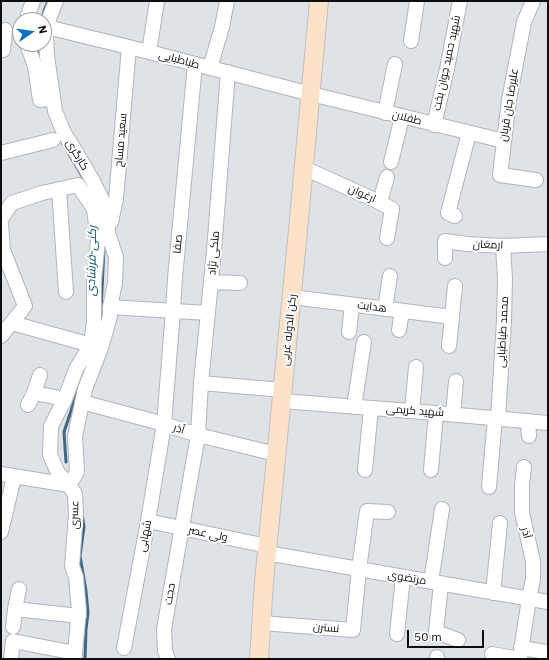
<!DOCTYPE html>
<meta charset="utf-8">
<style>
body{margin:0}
#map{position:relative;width:549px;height:660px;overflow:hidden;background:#dfe2e7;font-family:"IBM Plex Sans",sans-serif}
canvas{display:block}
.frame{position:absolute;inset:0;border:2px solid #0d0e10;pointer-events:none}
.north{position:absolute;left:12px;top:12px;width:40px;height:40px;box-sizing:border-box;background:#fff;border:1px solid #9e9f9f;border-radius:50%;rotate:77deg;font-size:11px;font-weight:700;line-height:16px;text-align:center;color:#0d0e10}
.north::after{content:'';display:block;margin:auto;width:14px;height:18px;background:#0772bd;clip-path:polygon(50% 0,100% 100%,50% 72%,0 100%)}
.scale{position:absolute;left:407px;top:630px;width:77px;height:18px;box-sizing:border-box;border:2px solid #0d0e10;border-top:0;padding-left:5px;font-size:12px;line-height:14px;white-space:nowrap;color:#0d0e10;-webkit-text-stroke:3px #fff;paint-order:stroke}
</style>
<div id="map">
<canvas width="549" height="660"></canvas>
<div class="frame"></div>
<div class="north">N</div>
<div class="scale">50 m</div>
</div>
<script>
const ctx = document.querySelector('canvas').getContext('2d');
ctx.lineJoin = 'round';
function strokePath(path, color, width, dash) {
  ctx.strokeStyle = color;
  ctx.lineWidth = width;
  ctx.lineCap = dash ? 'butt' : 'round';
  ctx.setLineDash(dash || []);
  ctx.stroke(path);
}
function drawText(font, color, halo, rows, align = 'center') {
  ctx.font = font + ' "IBM Plex Sans",Cairo,sans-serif';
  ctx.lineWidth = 4;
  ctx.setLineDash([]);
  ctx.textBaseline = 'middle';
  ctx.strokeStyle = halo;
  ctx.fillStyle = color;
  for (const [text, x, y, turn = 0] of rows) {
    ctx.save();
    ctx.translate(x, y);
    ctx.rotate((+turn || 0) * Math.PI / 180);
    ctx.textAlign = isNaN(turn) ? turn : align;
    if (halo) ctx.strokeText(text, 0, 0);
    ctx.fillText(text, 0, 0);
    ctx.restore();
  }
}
const stream = new Path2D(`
 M42,20l2,-9 4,-10
 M39,44l1,16
 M62,142l27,46
 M101,310l3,-62
 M66,462l-2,-30 14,-42
 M82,513l2,14 -4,29 6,35 2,22 -2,16 -1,30`);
const minor = new Path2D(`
 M56,1l-6,15 -3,11 -1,8 1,21 8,55 9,22 6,9 23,39 14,29 1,23 8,24 -1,26 -5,24v9l-9,32 -16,41 -10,47 2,36 -8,13 6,9 1,20 -4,52 4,11 3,33 -4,43v6
 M533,1l-9,21 -15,78 -9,75 36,5
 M28,20v-5l5,-14
 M47,27l102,25 162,42 193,47
 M411,41l6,-40
 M28,44v3l7,19 5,34 13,-2
 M1,50h2l2,-20
 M149,52l8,-51
 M210,68l12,-41 5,-26
 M385,113l10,-49
 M434,125l13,-56 13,-68
 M1,153l52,-13
 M391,162l11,-45
 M304,168l73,33 15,8 -5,29
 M59,189l7,103
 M380,202l7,-25
 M455,216l-7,-3 21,-80
 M1,219l11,-16 30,-10 36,-8 16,24 4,31 -4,41v41l-3,23 -15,24 -11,30 -14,27 -1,29 8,18 11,12
 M111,222l5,-23 13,-152
 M1,224l2,26 22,56 -24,30
 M445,258v-17l22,3 36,2 45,-2
 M211,282l29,1
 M292,297l160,20
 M110,307l98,6
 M385,309l5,-33
 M12,323l79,22
 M399,330l3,-19
 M349,332l3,-27
 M449,346l3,-29 3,-31
 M201,383l82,7
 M34,393l31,6
 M282,401l154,12 112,10
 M82,402l82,22 34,11 78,19
 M28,405l6,-12 6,-18
 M354,407l10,-65
 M412,411l4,-44
 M453,414l3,-33
 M498,418l6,-98 1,-41 -2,-33
 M528,421l1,15
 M365,470l6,-62
 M431,470l5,-57
 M1,474l68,11
 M489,487l6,-69
 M148,521l119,25
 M1,532l13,-55
 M267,553l281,49
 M431,582l11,-73
 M441,584l-5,48 22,8
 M493,593l7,-70
 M15,609l64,7
 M261,623l92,7 6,-61 8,-58 21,1
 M13,627l2,-18 4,-20
 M397,634l6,-57
 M124,648l24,-127 16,-97 9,-113 2,-33 20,-214
 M521,648l26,4
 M492,654l27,5
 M11,659l2,-18 62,12
 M168,659l-3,-8 -1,-22 34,-194 3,-52 13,-132 14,-179
 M437,659v-2
 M518,659l2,-2 9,-58 4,-20v-18l-11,-48v-28l2,-18`);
const major = new Path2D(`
 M259,659l5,-77 34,-352 21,-229`);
const streetNames = [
 ["طباطبایی",179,60,15],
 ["شهید حمید جوان بخت",447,63,-78],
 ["علیرضا جان قربان",509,105,-81],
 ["طفلان",407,118,14],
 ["سعید مساح",121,140,-85],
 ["کارگری",77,155,59],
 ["ارغوان",362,194,24],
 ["صفا",178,244,-85],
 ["ارمغان",488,245,2],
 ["ملکی نژاد",214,253,-85],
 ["هدایت",372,307,7],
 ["رکن الدوله غربی",289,330,-84],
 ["محمد طباطبایی",503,332,-87],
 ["شهید کریمی",415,411,4],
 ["آذر",179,429,18],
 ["عسری",75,515,-89],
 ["آذر",526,533,76],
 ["ولی عصر",208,534,12],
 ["شهابی",145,536,-79],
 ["مرتضوی",407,578,10],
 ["حجت",170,594,-81],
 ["نسترن",326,628,5]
];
const waterNames = [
 ["رکنی-فرشادی",92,261,-89]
];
strokePath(stream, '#3f6784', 3);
strokePath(minor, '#b1b4b8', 16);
strokePath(major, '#c0c0c1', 20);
strokePath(minor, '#fff', 14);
strokePath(major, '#fce2c8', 18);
drawText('11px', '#0d0e10', '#fff', streetNames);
drawText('italic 12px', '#054e75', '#fff', waterNames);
</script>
